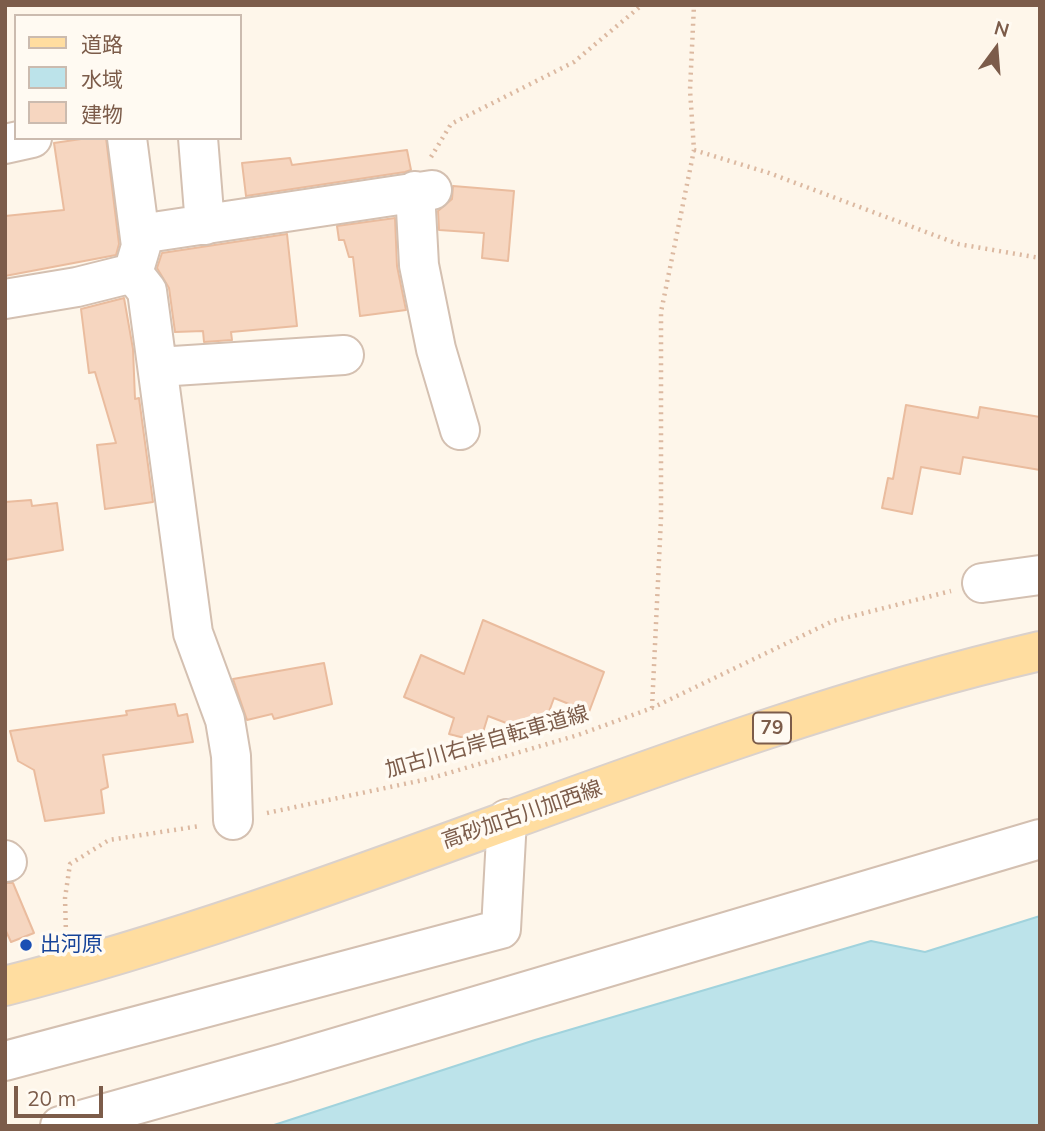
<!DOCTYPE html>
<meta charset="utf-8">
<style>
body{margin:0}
#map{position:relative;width:1045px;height:1131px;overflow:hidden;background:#fef6ea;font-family:Mulish,"Noto Sans JP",sans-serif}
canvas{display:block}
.frame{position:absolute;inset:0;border:7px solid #7c5c4a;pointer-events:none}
.legend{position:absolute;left:14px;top:14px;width:228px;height:126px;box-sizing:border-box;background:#fffaf2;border:2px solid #cbbbaf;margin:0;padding:9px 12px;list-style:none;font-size:21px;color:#7c5c4a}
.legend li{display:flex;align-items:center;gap:14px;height:35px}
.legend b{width:35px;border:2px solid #cbbbaf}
.north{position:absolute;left:961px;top:14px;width:70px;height:70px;-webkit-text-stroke:5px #fffaf2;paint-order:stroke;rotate:16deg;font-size:19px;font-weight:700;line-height:28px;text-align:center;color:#7c5c4a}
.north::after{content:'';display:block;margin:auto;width:24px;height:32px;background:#7c5c4a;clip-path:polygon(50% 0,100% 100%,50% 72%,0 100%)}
.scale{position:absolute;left:14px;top:1086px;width:89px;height:32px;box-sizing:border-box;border:4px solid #7c5c4a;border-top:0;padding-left:9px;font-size:21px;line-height:24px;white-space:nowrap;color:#7c5c4a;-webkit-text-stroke:5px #fffaf2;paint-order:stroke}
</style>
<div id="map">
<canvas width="1045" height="1131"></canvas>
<div class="frame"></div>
<ul class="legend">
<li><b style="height:9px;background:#ffdda0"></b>道路</li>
<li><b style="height:19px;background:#bce3ea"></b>水域</li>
<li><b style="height:19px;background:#f6d6c0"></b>建物</li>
</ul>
<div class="north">N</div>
<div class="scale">20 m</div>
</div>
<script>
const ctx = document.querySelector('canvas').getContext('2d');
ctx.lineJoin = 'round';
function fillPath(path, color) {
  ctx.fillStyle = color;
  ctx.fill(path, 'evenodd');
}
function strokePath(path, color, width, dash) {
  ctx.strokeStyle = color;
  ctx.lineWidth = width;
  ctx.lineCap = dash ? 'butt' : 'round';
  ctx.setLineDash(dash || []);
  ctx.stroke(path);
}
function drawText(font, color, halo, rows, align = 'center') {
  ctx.font = font + ' Mulish,"Noto Sans JP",sans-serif';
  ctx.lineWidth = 7;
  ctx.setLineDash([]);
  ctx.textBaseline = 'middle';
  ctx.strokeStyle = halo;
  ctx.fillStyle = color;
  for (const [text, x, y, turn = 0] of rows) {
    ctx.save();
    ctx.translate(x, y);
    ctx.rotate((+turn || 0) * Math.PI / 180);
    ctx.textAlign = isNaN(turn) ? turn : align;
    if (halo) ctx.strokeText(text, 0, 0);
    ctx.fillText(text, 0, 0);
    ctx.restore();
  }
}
const water = new Path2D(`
 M1040,916v210h-769l264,-86 336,-99 54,11z`);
const building = new Path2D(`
 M88,138h18l13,106 -3,11 -111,21v-60l59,-6 -10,-67z
 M407,150l4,20 -6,2 -159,24 -4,-33 48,-5 2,7z
 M453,186l61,5 -6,70 -26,-3 2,-25 -45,-3 -1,-19 14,-12z
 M395,218l2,48 9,44 -46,6 -7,-59h-4l-5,-17h-5l-2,-14z
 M287,234l10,92 -66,6 1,8 -28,2 -1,-11 -28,1 -6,-44 -12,-20 5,-15z
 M124,298l9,51 2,50 4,-1 14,104 -48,7 -8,-64 19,-2 -21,-71 -6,1 -8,-64z
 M906,405l72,13 2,-11 60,10v53l-77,-13 -3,17 -39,-7 -9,47 -30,-6 6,-30 5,1z
 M31,500l1,6 25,-3 6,47 -58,10v-58z
 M483,620l121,52 -15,40 -35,-14 -14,38 -52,-20 -8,26 -31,-8 5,-16 -50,-21 17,-42 43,19z
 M324,663l8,41 -58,15 -2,-5 -25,6 -14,-41z
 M175,704l3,12 9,-2 6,28 -90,13 5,32 -7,3 3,23 -59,8 -11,-51 -16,-9 -8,-30 117,-16 -1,-4z
 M5,883h8l21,50 -23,9 -6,-13z`);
const path = new Path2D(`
 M694,150l75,23 189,71 82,14
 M431,157l20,-33 123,-62 68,-57
 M652,708l9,-190v-206l33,-162 -4,-60 4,-85
 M267,813l161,-34 150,-44 74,-27 181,-87 118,-30
 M66,934l-1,-36 5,-34 39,-24 91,-14`);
const minor = new Path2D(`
 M127,138l14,108 -8,27 14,18 46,342 32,87 6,36 2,64
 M198,138l7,87
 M5,144l27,-6
 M415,191l4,74 17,84 24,81
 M140,234l292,-44
 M5,299l72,-12 56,-14
 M158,367l186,-12
 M982,583l58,-8
 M5,860l2,2
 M5,1061l496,-132 6,-110
 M60,1126l224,-63 756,-224`);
const major = new Path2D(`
 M5,986c352,-90 681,-253 1035,-335`);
const markers = [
 [26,945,7,"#1a4fb4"]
];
const shields = [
 [772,728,38]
];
const shieldNames = [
 ["79",772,728]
];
const streetNames = [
 ["加古川右岸自転車道線",487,742,-16],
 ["高砂加古川加西線",522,815,-19]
];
const transitNames = [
 ["出河原",40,945]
];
fillPath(water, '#bce3ea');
strokePath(water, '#a1d3dd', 2);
fillPath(building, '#f6d6c0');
strokePath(building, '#eabc9e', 2);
strokePath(minor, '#d4c0b1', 42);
strokePath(major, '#dad1cc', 42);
strokePath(path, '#dcb9a1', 4.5, [2, 5]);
strokePath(minor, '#fff', 38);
strokePath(major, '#ffdda0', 38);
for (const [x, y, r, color] of markers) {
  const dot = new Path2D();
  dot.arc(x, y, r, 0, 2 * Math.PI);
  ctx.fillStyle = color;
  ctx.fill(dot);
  strokePath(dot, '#fffaf2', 2.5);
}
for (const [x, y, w] of shields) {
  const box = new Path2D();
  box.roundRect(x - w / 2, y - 15.5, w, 31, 5);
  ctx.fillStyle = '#fffaf2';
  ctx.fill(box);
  strokePath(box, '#7c5c4a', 2);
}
drawText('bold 19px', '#7c5c4a', null, shieldNames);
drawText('21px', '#7c5c4a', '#fffaf2', streetNames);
drawText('21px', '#164399', '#fffaf2', transitNames, 'left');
</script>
